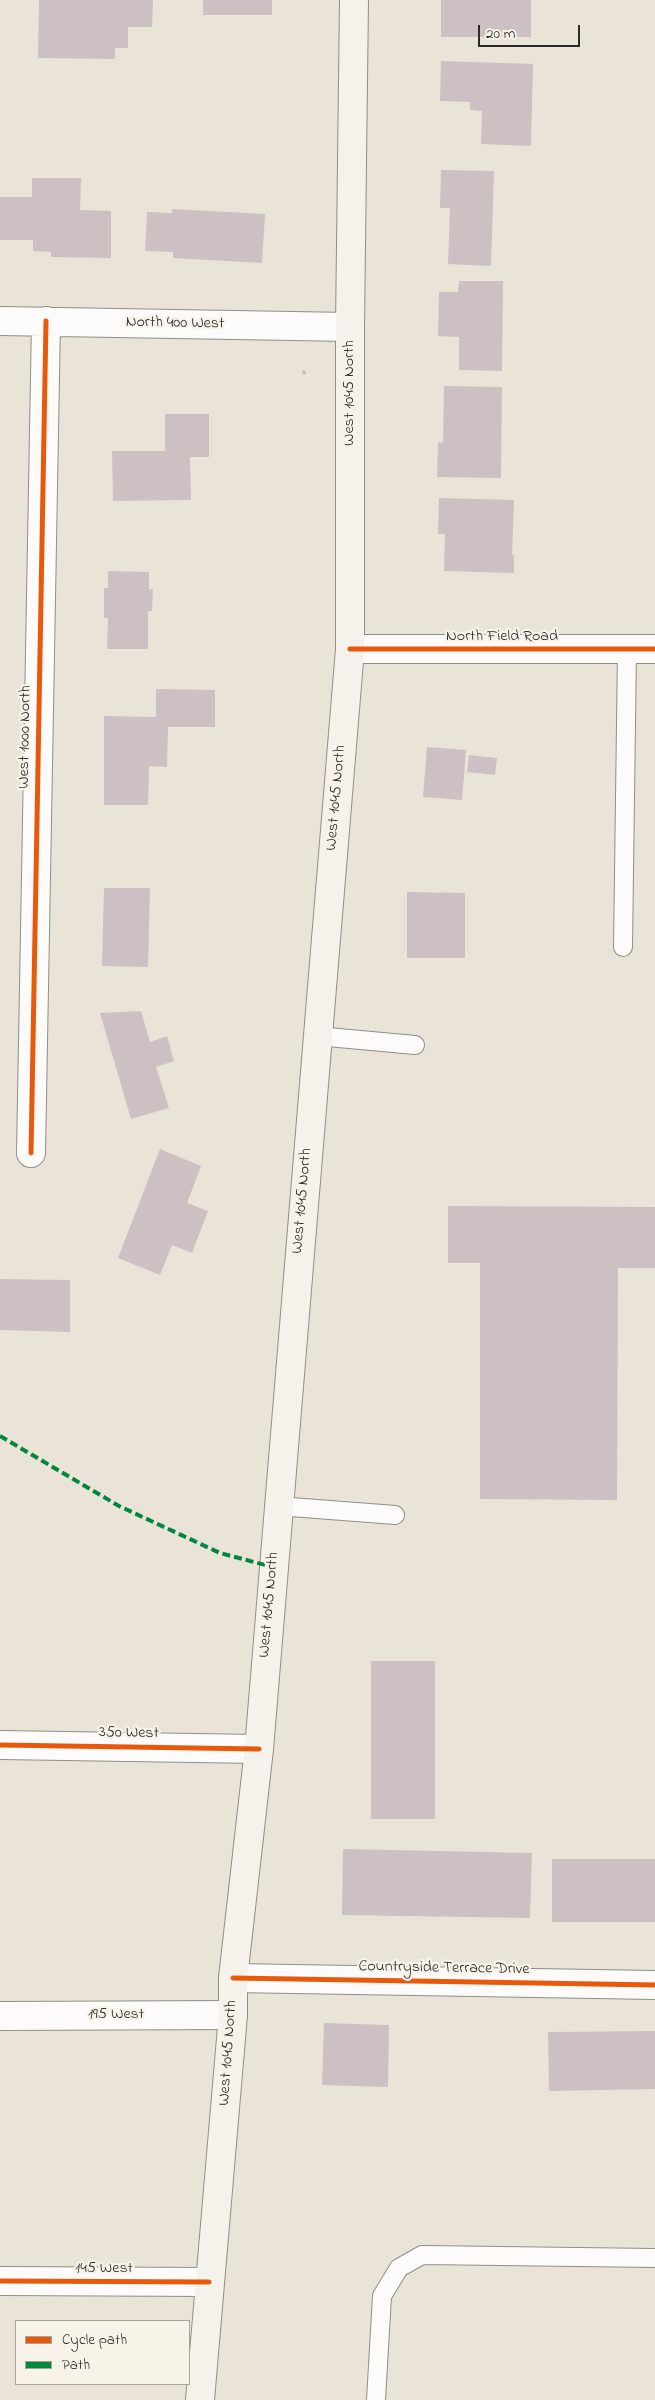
<!DOCTYPE html>
<style>
body{margin:0}
#map{position:relative;width:655px;height:2400px;overflow:hidden;background:#e9e4d7;font-family:"Indie Flower",sans-serif}
canvas{display:block}
.legend{position:absolute;left:15px;top:2320px;width:175px;height:65px;box-sizing:border-box;background:#f7f3e8;border:1px solid #a5a39c;margin:0;padding:6px 9px;list-style:none;font-size:15px;color:#2b2b2b}
.legend li{display:flex;align-items:center;gap:10px;height:25px}
.legend b{width:25px;border:1px solid #a5a39c}
.scale{position:absolute;left:478px;top:25px;width:102px;height:22px;box-sizing:border-box;border:2px solid #2b2b2b;border-top:0;padding-left:6px;font-size:15px;line-height:18px;white-space:nowrap;color:#2b2b2b;-webkit-text-stroke:4px #f7f3e8;paint-order:stroke}
</style>
<div id="map">
<canvas width="655" height="2400"></canvas>
<ul class="legend">
<li><b style="height:6px;background:#e8590c"></b>Cycle path</li>
<li><b style="height:6px;background:#00873e"></b>Path</li>
</ul>
<div class="scale">20 m</div>
</div>
<script>
const ctx = document.querySelector('canvas').getContext('2d');
ctx.lineJoin = 'round';
function fillPath(path, color) {
  ctx.fillStyle = color;
  ctx.fill(path, 'evenodd');
}
function strokePath(path, color, width, dash) {
  ctx.strokeStyle = color;
  ctx.lineWidth = width;
  ctx.lineCap = dash ? 'butt' : 'round';
  ctx.setLineDash(dash || []);
  ctx.stroke(path);
}
function drawText(font, color, halo, rows, align = 'center') {
  ctx.font = font + ' "Indie Flower",sans-serif';
  ctx.lineWidth = 4.5;
  ctx.setLineDash([]);
  ctx.textBaseline = 'middle';
  ctx.strokeStyle = halo;
  ctx.fillStyle = color;
  for (const [text, x, y, turn = 0] of rows) {
    ctx.save();
    ctx.translate(x, y);
    ctx.rotate((+turn || 0) * Math.PI / 180);
    ctx.textAlign = isNaN(turn) ? turn : align;
    if (halo) ctx.strokeText(text, 0, 0);
    ctx.fillText(text, 0, 0);
    ctx.restore();
  }
}
const building = new Path2D(`
 M39,0h114l-1,27h-24v21h-13v11l-77,-1z
 M203,0h69v15h-69z
 M441,0h90v37h-90z
 M441,61l92,3 -2,82 -50,-2 1,-33 -12,-1v-8l-30,-1z
 M441,170l53,1 -3,95 -43,-2 2,-56h-10z
 M32,178h49l-1,32 31,1v47l-60,-1v-5l-18,-1v-11h-33v-43h32z
 M172,209l93,5 -3,49 -89,-5v-6l-28,-1 2,-39 25,1z
 M459,281h44l-1,90 -43,-1v-33l-21,-1 1,-44h19z
 M444,386l58,1 -1,91 -64,-1 1,-35 5,1z
 M165,414h44v43h-19l1,43 -78,1 -1,-50h53z
 M439,498l75,2 -2,55h2v18l-70,-2 1,-37h-7z
 M108,571l41,1v17h4l-1,22h-4v38h-41l1,-31h-4v-30h4z
 M156,689l59,1v37h-47l-1,40 -18,-1 -1,39h-44v-89l52,1z
 M427,747l39,3 -4,50 -39,-3z
 M469,755l28,3 -2,17 -28,-3z
 M104,888h46l-2,79 -46,-1z
 M407,892l58,1v65h-58z
 M141,1011l9,31 17,-6 7,25 -18,6 13,41 -38,11 -31,-106z
 M160,1149l41,17 -14,37 21,8 -16,42 -20,-8 -12,30 -42,-17z
 M448,1206l207,1v61h-37l-1,232 -137,-1v-236h-32z
 M0,1279l70,1v52l-70,-2z
 M371,1661h64v158h-64z
 M343,1849l189,4 -2,65 -188,-3z
 M552,1859h103v63h-103z
 M324,2023l65,2 -1,62 -66,-2z
 M655,2031v58l-106,2 -1,-59z`);
const path = new Path2D(`
 M303,371l2,3`);
const service = new Path2D(`
 M623,947l4,-298
 M317,1036l98,9
 M278,1506l117,9
 M376,2400l6,-104 17,-28 23,-13 233,3`);
const minor = new Path2D(`
 M0,321l350,6
 M31,1153l15,-832
 M0,1745l259,4
 M233,1978l422,7
 M0,2016l233,-1
 M0,2281l209,1`);
const tertiary = new Path2D(`
 M350,649h305`);
const secondary = new Path2D(`
 M200,2400l33,-385v-37l26,-229 91,-1100v-322l4,-327`);
const quiet = new Path2D(`
 M0,1436l119,70 101,47 53,14`);
const cycleway = new Path2D(`
 M350,649h305
 M31,1153l15,-832
 M0,1745l259,4
 M233,1978l422,7
 M0,2281l209,1`);
const streetNames = [
 ["North 400 West",175,324,1],
 ["West 1045 North",350,393,-90],
 ["North Field Road",502,637],
 ["West 1000 North",26,737,-89],
 ["West 1045 North",337,798,-85],
 ["West 1045 North",303,1201,-85],
 ["West 1045 North",270,1605,-85],
 ["350 West",129,1734,1],
 ["Countryside Terrace Drive",444,1969,1],
 ["195 West",116,2015],
 ["West 1045 North",229,2053,-86],
 ["145 West",104,2269]
];
fillPath(building, '#ccc0c3');
strokePath(service, '#908e87', 20);
strokePath(minor, '#908e87', 30);
strokePath(tertiary, '#908e87', 30);
strokePath(secondary, '#908e87', 30);
strokePath(path, '#bdbcba', 3, [4, 4]);
strokePath(service, '#fcfbf9', 18);
strokePath(minor, '#fcfbf9', 28);
strokePath(tertiary, '#fcfbf9', 28);
strokePath(secondary, '#f5f2eb', 28);
strokePath(quiet, '#00873e', 4, [8, 4]);
strokePath(cycleway, '#e8590c', 5);
drawText('16px', '#2b2b2b', '#f7f3e8', streetNames);
</script>
